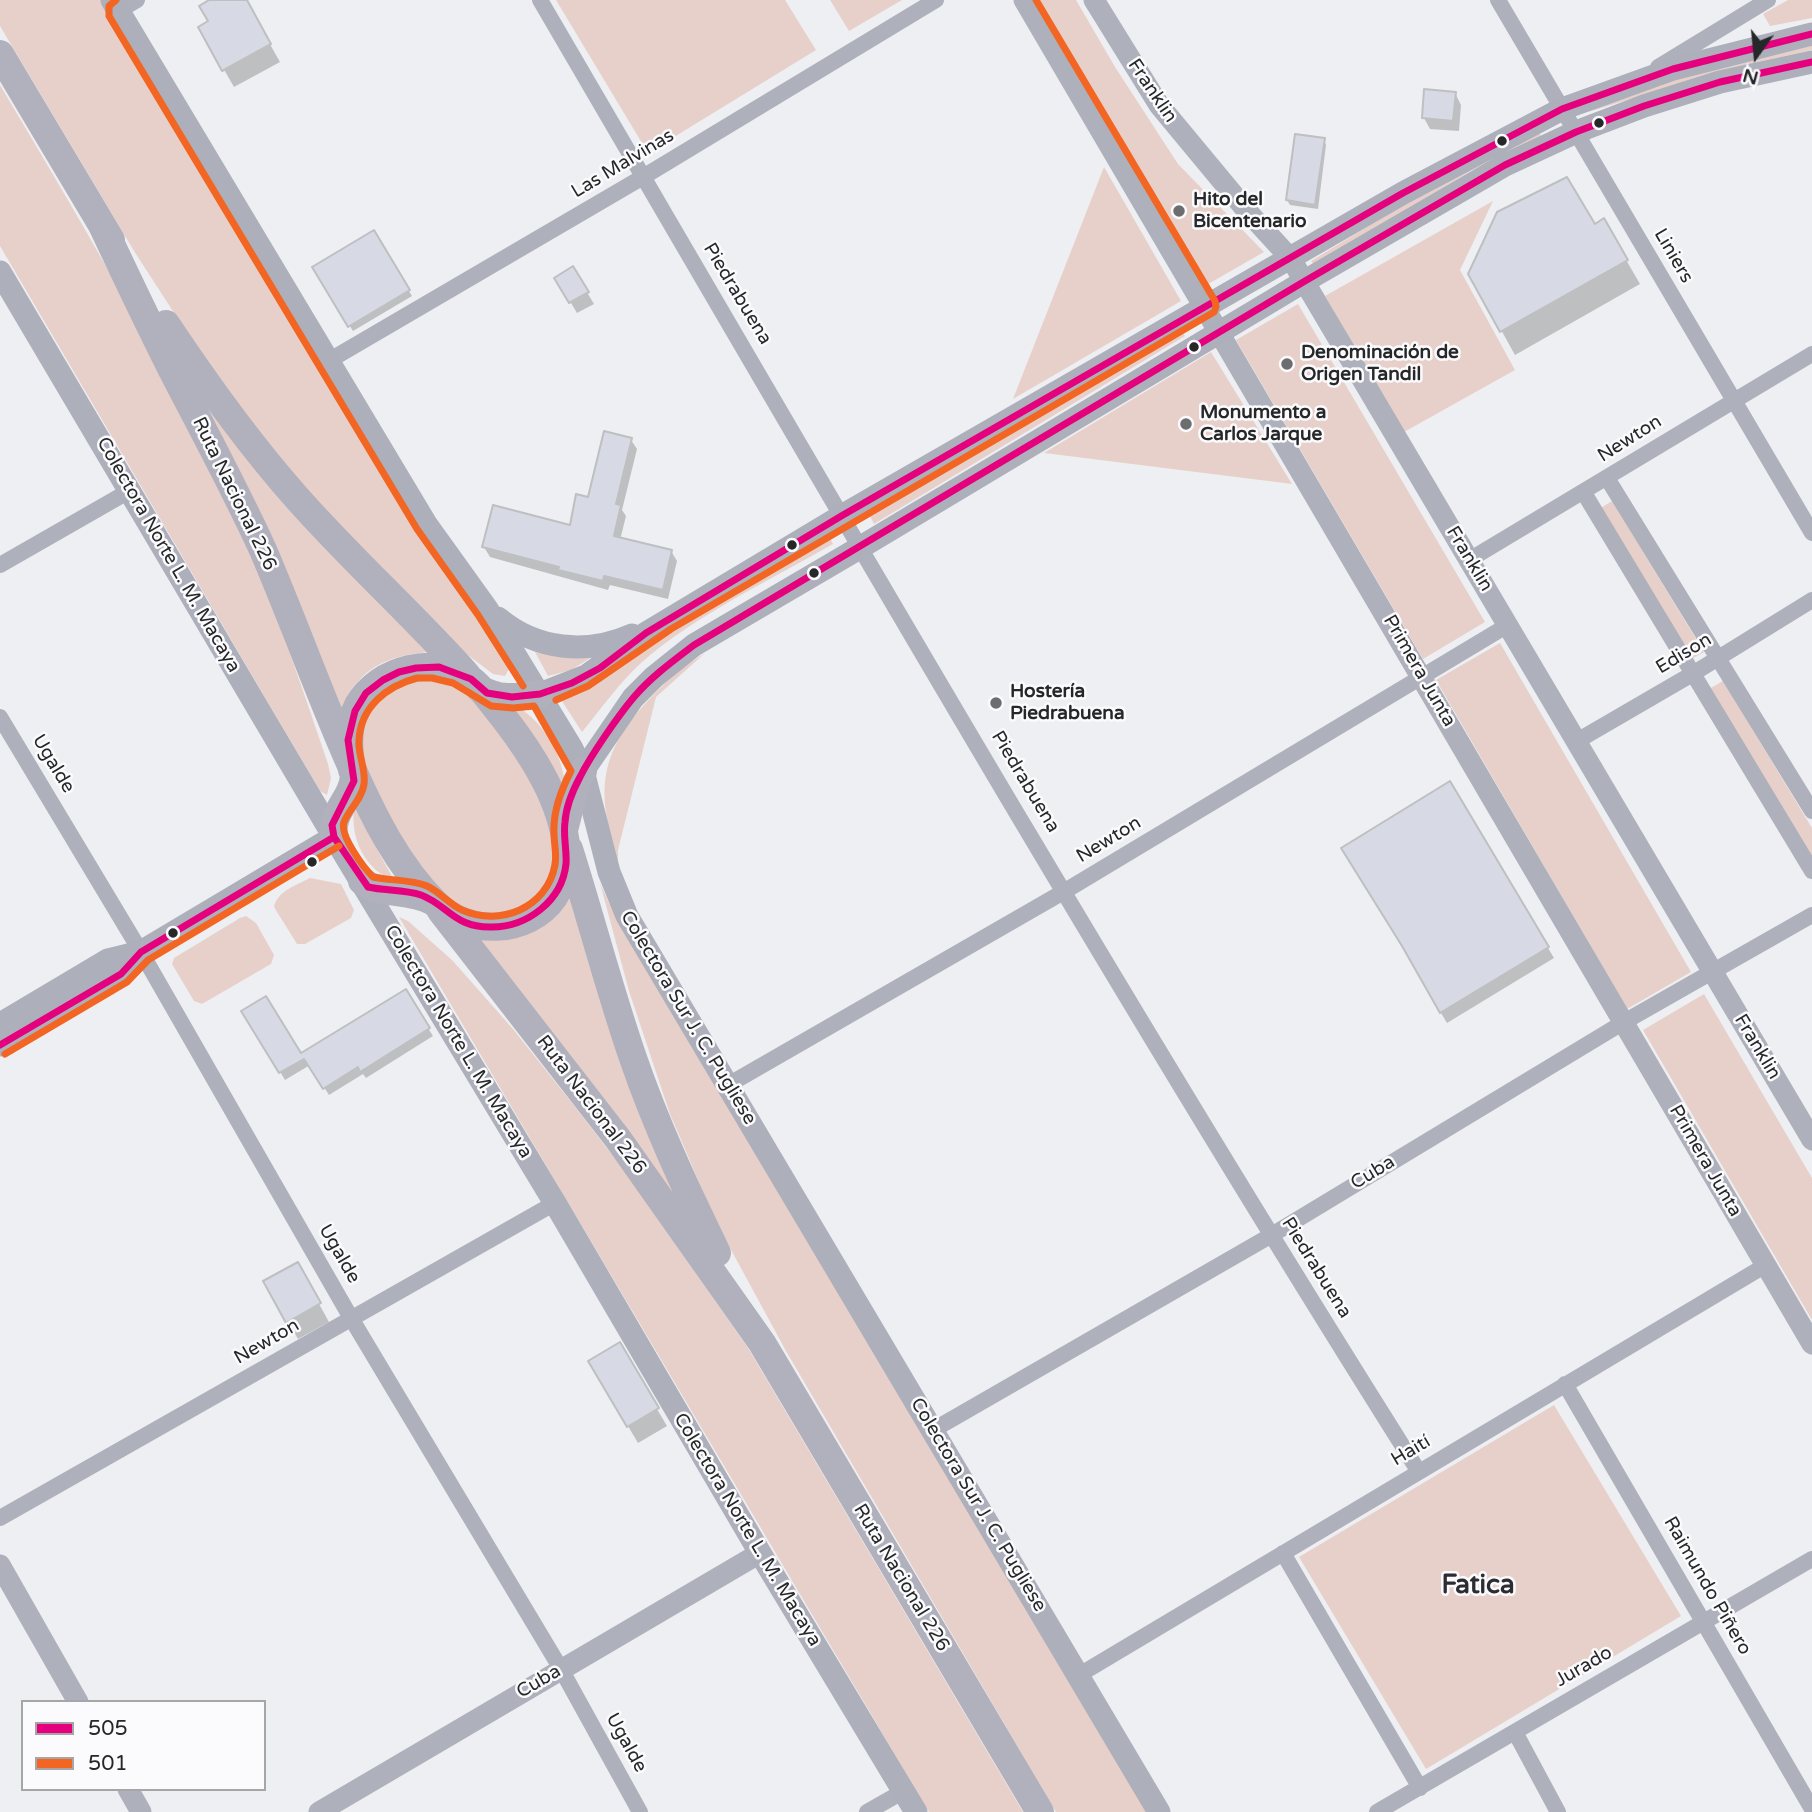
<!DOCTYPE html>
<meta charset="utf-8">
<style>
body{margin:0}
#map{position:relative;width:1812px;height:1812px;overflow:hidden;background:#eeeff2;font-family:"Varela Round",sans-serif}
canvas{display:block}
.legend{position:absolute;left:21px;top:1700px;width:245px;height:91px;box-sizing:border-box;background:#fbfbfe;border:2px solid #a6a6a9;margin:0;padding:9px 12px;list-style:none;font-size:21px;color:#262729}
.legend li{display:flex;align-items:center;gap:14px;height:35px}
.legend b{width:35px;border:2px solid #a6a6a9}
.north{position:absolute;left:1721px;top:21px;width:70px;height:70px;-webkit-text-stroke:5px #fbfbfe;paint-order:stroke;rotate:195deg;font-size:19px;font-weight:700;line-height:28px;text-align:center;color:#262729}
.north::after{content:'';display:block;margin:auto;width:24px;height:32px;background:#262729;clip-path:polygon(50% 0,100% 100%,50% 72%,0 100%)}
</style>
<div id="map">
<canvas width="1812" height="1812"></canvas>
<ul class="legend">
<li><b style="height:9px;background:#e5007d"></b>505</li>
<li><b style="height:9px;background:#f26522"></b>501</li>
</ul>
<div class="north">N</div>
</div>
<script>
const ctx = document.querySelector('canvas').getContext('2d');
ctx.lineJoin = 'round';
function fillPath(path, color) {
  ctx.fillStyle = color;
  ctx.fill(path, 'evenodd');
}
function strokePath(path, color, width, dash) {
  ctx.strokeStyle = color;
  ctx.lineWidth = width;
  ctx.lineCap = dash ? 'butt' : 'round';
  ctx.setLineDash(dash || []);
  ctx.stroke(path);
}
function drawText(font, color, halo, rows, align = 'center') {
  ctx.font = font + ' "Varela Round",sans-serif';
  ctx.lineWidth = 5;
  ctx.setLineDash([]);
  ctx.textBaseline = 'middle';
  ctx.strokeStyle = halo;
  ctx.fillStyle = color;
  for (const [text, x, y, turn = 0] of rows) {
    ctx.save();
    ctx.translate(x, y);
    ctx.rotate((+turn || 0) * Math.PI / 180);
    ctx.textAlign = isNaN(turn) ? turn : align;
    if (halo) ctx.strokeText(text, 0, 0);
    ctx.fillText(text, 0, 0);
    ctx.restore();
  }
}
const green = new Path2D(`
 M0,0h105l400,657 4,12 -4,7 -12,-2 -41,-31 -54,-53 -128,-140 -59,-80 -77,-119 -56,-94 -78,-131z
 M556,0h229l31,50 -168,103z
 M830,0h72l-53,31z
 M1035,0h41l39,67 63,97 86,88 -61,35z
 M1788,0h24v18l-42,8 -7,-12z
 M1812,45v5l-80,18 -144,44c70,-35 149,-49 224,-67z
 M0,85c72,121 144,243 207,369 49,100 86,205 121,310l3,14 -4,17 -7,-4 -320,-545z
 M1539,131l2,5 -70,35 -157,94 -3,-4 156,-95z
 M1104,167l77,134 -168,98z
 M1493,201l-33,69 55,100 -111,62 -79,-136z
 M1298,304l187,318 -62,37 -187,-319z
 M1181,331l4,5 -311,188 -4,-8z
 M1211,352l81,132 -248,-31z
 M183,366l248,286c-43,3 -71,15 -90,56z
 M1612,501l92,151 -14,8 -91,-151z
 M830,538l3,6c-61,35 -139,72 -192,119 -22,20 -40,46 -59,69l-24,-37 91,-51z
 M1500,643l191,329 -64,37 -191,-329z
 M535,652l31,5 29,-2 -24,15 -23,6z
 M705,653l-49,44 -38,153v12c-20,-65 -22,-103 25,-156 21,-23 35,-36 62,-53z
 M420,677l39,9 19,18 45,62 24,52 8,27 -5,35 -9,13 -14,12 -13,7 -36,3 -33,-19 -42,-49 -42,-90 2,-36 6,-12 22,-21z
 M1723,681l89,147v32l-103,-171z
 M511,702c34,20 54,54 55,94z
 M354,807l41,75c-30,-13 -45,-42 -41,-75z
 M310,878l31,6 13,26 -3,8 -46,26h-8l-23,-37c3,-16 23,-22 36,-29z
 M600,883l9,20 119,197 422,712h-94l-270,-461 -69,-127 -47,-110 -41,-123z
 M574,887l128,352 -231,-299h28z
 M246,916l10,7 18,32 -3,9 -69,40 -8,-3 -22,-37 2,-6 66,-40z
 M399,917l9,4 44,39 61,69 59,74 51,66 125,179 275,464h-94z
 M1704,994l108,184v142l-169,-290z
 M1554,1405l127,211 -255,153 -127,-212z`);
const shadow = new Path2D(`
 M211,0h34l35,62 -46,25 -34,-59 10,-6z
 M1455,93l6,12 -2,26 -29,-2 -6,-11z
 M1324,140l2,5 -8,64 -28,-4 -3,-5z
 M1603,220l37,64 -125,71 -45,-81 124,-48z
 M373,232l39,64 -59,35 -39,-63z
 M573,269l21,35 -17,9 -21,-35z
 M631,440l6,9 -15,61 4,6 -6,24 51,11 6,10 -9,38 -58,-14 -2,5 -118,-33 -6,-10 87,-20z
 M1449,783l105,175 -107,65 -104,-175z
 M405,992l28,44 -67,42 -3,-4 -34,21 -19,-30 -25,15 -41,-69 56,45z
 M297,1264l32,58 -31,17 -33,-57z
 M619,1345l48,81 -29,17 -48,-81z`);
const building = new Path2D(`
 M209,0h38l24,44 -49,27 -24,-44 10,-6 -9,-15z
 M1424,89l32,3 -3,29 -31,-3z
 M1295,134l30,4 -10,67 -29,-5z
 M1567,177l28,47 9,-6 24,42 -128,72 -32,-58 29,-62z
 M374,230l36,60 -62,37 -36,-60z
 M573,266l16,26 -20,11 -15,-25z
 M604,431l28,7 -16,66 5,1 -7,31 58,14 -9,40 -59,-14 -1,5 -45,-11 1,-3 -77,-20 11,-42 77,20 6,-31 12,3z
 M1450,781l99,166 -109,66 -38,-67 -61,-98z
 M406,989l24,39 -70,44 -2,-5 -35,22 -19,-30 -25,14 -38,-62 25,-15 35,57z
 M298,1262l23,41 -35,20 -23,-42z
 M620,1342l39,66 -32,19 -39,-66z`);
const minor = new Path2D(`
 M540,0c288,493 574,989 879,1472
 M1498,0l314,533
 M118,11l19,-11
 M1658,67l110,-67
 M330,360l313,-183 293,-177
 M1607,478l205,333
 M1584,493l228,378
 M1469,560l343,-206
 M0,565l131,-75
 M0,717l141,235 210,366 210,351 79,143
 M1577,741l117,-68 118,-73
 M728,1085l337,-194 443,-266
 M1565,1384l247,425
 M933,1430l337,-194 354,-214 188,-107
 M0,1518l555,-315
 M1283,1553l137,235
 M1079,1675l687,-410
 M1515,1732l43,80
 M867,1812l37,-21
 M1377,1812l435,-253`);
const tertiary = new Path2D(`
 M1024,0l788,1344
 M1094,0l65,105 88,106 44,48 521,881
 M0,1565l78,137
 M128,1789l13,23
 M319,1812l441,-259`);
const secondary = new Path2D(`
 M112,0l314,524 61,85 84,138 12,24 26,101 18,44 532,896
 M0,272l334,565 221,366 205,350 156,259
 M498,618c38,32 89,37 134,17
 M540,694l46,-18 60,-43 197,-118 560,-322 159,-84 111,-40 139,-35
 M583,771l50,-73 21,-21 40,-32 167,-98 444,-266 200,-116 71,-33 68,-26 76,-24 92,-20
 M0,1024l108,-64 33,-8
 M0,1045l121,-71 20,-22 193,-115`);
const trunk = new Path2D(`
 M0,54l111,186
 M102,225c23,49 46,97 70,145 31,60 63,119 91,180 31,72 57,146 89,218 21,48 46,98 84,136 31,32 92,31 118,-7 12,-18 15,-44 10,-65 -10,-47 -42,-92 -71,-128 -7,-9 -14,-19 -23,-25 -35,-24 -91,-11 -112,26 -11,21 -10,43 -6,65
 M166,324c40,60 83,120 131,174 54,61 115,116 170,177
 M479,688c19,13 40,9 61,6
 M564,830l12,-47 7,-12
 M334,837c-4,-27 19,-37 20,-62
 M569,849c22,69 40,140 64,209 23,67 53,131 84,195
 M362,881c15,14 47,8 70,20
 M441,911l177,228 144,204 278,469`);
const bus1 = new Path2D(`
 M1812,34l-139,35 -111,40 -159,84 -560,322 -197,118 -46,35 -28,15 -32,11 -28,3 -25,-4 -16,-14 -32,-12 -23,1 -17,4 -16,8 -17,13 -11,18 -7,29 6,41 -22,44 2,12 34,50c17,4 36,2 53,8 27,10 33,33 71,32 35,0 70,-26 74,-63 1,-14 -3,-28 -1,-42 1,-16 8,-32 15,-45 11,-22 38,-61 54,-80 17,-20 39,-36 60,-52l611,-364 200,-116 71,-33 68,-26 76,-24 92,-20
 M0,1045l121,-71 20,-22 193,-115`);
const bus2 = new Path2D(`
 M116,0l-7,6v10l308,513 61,86 45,71
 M417,678h15l21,5 38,23 22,2 21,-2 37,65c-10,19 -18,40 -17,62 0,11 3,22 1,32 -8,43 -55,62 -93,45 -13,-6 -22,-18 -35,-24 -17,-7 -36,-5 -54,-9 -9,-9 -34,-42 -29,-55 6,-14 18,-23 20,-38 2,-15 -6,-29 -5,-43 1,-34 28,-55 58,-63z
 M556,700l32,-14 83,-57 543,-317 2,-5 -1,-6 -179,-301
 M5,1054l122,-72 21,-22 191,-114`);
const markers = [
 [1599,123,6,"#262729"],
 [1502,141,6,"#262729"],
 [1179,211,7,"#6c6d6f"],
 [1194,347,6,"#262729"],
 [1287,364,7,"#6c6d6f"],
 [1186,424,7,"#6c6d6f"],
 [792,545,6,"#262729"],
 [814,573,6,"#262729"],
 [996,703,7,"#6c6d6f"],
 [312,862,6,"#262729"],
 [173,933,6,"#262729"]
];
const streetNames = [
 ["Franklin",1152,91,56],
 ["Las Malvinas",623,164,-31],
 ["Liniers",1673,256,60],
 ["Piedrabuena",737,294,59],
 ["Newton",1630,439,-32],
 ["Ruta Nacional 226",234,494,64],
 ["Colectora Norte L. M. Macaya",168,555,60],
 ["Franklin",1469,559,59],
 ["Edison",1684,654,-31],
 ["Primera Junta",1419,671,60],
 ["Ugalde",53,764,59],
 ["Piedrabuena",1025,782,59],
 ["Newton",1109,840,-31],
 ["Colectora Sur J. C. Pugliese",688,1018,59],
 ["Colectora Norte L. M. Macaya",458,1042,59],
 ["Franklin",1757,1047,59],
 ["Ruta Nacional 226",591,1105,53],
 ["Primera Junta",1705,1161,60],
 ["Cuba",1373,1173,-31],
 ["Ugalde",339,1254,60],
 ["Piedrabuena",1316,1268,58],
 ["Newton",267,1342,-30],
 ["Haití",1411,1451,-31],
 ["Colectora Sur J. C. Pugliese",978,1505,59],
 ["Colectora Norte L. M. Macaya",747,1530,59],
 ["Ruta Nacional 226",901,1578,59],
 ["Raimundo Piñero",1707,1586,60],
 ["Jurado",1584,1667,-30],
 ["Cuba",539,1682,-30],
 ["Ugalde",626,1743,61]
];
const poiNames = [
 ["Hito del",1193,200],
 ["Bicentenario",1193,222],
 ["Denominación de",1301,353],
 ["Origen Tandil",1301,375],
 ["Monumento a",1200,413],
 ["Carlos Jarque",1200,435],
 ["Hostería",1010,692],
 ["Piedrabuena",1010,714]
];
const districtNames = [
 ["Fatica",1478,1586]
];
fillPath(green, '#e8d0ca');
fillPath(shadow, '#0003');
fillPath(building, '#d7dae4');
strokePath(building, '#bebfc1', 2);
strokePath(minor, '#aeb1bb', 16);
strokePath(tertiary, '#aeb1bb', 21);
strokePath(secondary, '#adafbb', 23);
strokePath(trunk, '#b0b1bc', 28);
strokePath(bus1, '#e5007d', 7);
strokePath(bus2, '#f26522', 7);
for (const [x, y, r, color] of markers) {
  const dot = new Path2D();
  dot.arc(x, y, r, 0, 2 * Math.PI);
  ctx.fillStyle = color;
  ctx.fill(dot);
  strokePath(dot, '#fbfbfe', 2.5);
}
drawText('19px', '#262729', '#fbfbfe', streetNames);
drawText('bold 19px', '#262729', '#fbfbfe', poiNames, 'left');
drawText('bold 26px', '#2c2d32', '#fbfbfe', districtNames);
</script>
